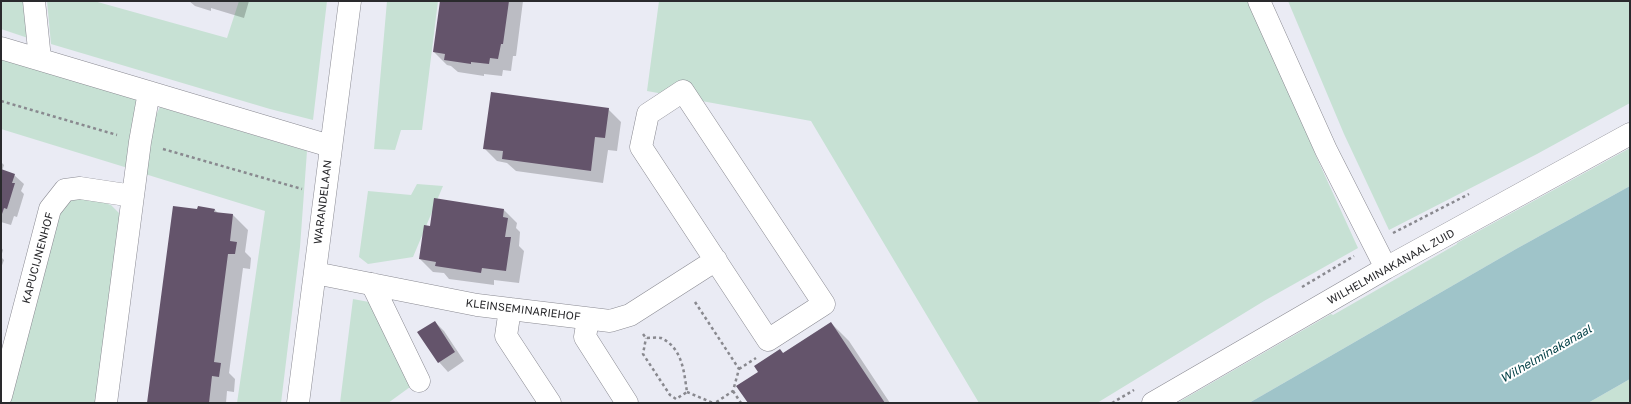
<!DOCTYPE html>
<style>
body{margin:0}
#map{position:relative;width:1631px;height:404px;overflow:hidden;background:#eaebf4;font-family:"Golos Text",sans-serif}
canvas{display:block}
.frame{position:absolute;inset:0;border:2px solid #2a2a2d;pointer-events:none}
</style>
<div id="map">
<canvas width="1631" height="404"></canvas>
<div class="frame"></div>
</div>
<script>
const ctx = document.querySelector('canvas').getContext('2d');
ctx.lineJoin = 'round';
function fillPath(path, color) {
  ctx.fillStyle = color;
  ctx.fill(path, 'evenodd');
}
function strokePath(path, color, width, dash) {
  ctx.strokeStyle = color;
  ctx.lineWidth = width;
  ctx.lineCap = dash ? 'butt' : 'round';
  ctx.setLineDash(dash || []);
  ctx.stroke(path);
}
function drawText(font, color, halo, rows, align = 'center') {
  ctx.font = font + ' "Golos Text",sans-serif';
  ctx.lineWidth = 4;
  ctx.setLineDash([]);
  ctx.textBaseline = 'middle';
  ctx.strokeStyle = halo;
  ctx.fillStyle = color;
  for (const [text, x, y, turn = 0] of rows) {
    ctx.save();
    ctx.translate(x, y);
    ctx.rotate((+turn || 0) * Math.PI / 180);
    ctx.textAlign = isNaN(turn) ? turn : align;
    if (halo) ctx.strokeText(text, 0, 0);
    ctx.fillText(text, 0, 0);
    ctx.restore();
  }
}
const green = new Path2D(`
 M1,1h24l3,37 -27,-9z
 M47,1h47l133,37 12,-37h88l-14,119 -43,-11 -219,-65z
 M387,1h51l-16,129h-21l-6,20 -21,-1z
 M659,1h593l38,88 26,67 42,92 -94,53 -167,102h-118l-168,-282 -164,-30z
 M1288,1h342v102l-93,51 -148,76 -45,-96z
 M1,56l136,44 -6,69 -130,-40z
 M160,107l147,44 -7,96 -19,156h-44l28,-192 -120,-37 7,-51z
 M1630,148v38l-114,63 -267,154h-72l154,-89 2,1 124,-71v-1z
 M417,184l26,2 -30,71 -45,7 -9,-7 9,-66 43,4z
 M70,198l29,3 12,4 13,13 -26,185h-89l53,-196z
 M353,299l16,3 41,85 -22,16h-48z
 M1630,379v24h-42z`);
const water = new Path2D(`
 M1630,186v193l-42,24h-339l267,-154z`);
const shadow = new Path2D(`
 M189,1h60l-5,17 -33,-10v3l-16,-5z
 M441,1h82l-7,55h-3l-2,15 -8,-1 -1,6 -18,-2v2l-26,-4 -7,-6 -4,-1 -13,-13z
 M608,109l13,13 -4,29 -9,-1 -5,33 -87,-12 -9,-8 -10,-2 -13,-13z
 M1,162l3,3 -2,6 12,4 10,9 -3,7 3,3 -7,23 -3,-1 -3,9 -10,-3z
 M215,210l3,3 15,2 15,15 -3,22 6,6 -1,11 -7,-1 -14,105 6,6 -1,13 -7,-1 -1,12h-78l50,-192z
 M504,210l13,13 -1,5 4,4 -1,14 5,5 -5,32 -25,-3v5l-45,-6 -5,-6 -11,-1 -13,-13 11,-32z
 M1,247l2,3 -2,7 3,3 -3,8z
 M435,322l9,9 20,30 -16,11 -9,-10z
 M831,323l18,18 41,62h-141l35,-49z`);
const building = new Path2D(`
 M440,1h69l-6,43h-2l-3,15 -8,-1 -1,6 -18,-2v2l-27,-4 1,-6 -12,-2z
 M491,92l118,16 -4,30 -10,-1 -4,34 -89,-12 1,-8 -20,-2z
 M1,169l14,5 -3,9h3l-8,26 -3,-1 -3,9z
 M434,198l70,11 -1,8 5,1 -3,19h6l-5,34 -24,-3 -1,5 -46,-7 1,-4 -17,-3 5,-34 6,1z
 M173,206l24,3 1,-3 17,3 -1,3 19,2 -3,27 7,1 -2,12h-7l-14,108 7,1 -2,14 -7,-1 -3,27h-62z
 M435,321l20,31 -17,11 -21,-31z
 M831,322l54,81h-137l-12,-17 22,-14 -4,-6 26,-17 3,4z`);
const path = new Path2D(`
 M1,101l116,34
 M163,149l139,40
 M1393,233l76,-39
 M1302,287l52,-31
 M695,302l44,67 -6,22 -18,12
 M643,334l3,4c4,0 12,-1 15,0 22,10 23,35 26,54l-11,7 -6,-4 -27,-41 3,-16
 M739,369l17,-11
 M733,391l8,12
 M687,392l26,11
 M1112,403l22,-13`);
const minor = new Path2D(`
 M34,1l6,58
 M1259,1l67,149 60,118
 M1,48l329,98
 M683,91l141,213 -56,36 -127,-193 7,-33z
 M315,273l162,32 133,16 20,-6 86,-55
 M372,284l47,97
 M510,309l-4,27 44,67
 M588,319l-3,18 42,66
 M1,396l49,-187 15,-19 15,-2 53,8
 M106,403l34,-261 9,-50
 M298,403l52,-402
 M1153,403l233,-135 244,-134`);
const streetNames = [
 ["WARANDELAAN",323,202,-83],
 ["KAPUCIJNENHOF",38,258,-75],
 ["WILHELMINAKANAAL ZUID",1391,267,-29],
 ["KLEINSEMINARIEHOF",523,310,7]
];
const waterNames = [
 ["Wilhelminakanaal",1546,354,-30]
];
fillPath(green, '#c7e1d4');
fillPath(water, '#9fc4c9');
fillPath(shadow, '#0003');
fillPath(building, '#64546b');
strokePath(minor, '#8a8a92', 23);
strokePath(path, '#89898f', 2.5, [3, 3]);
strokePath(minor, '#fff', 22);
drawText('11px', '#2a2a2d', '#fff', streetNames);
drawText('italic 12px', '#034046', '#fff', waterNames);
</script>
